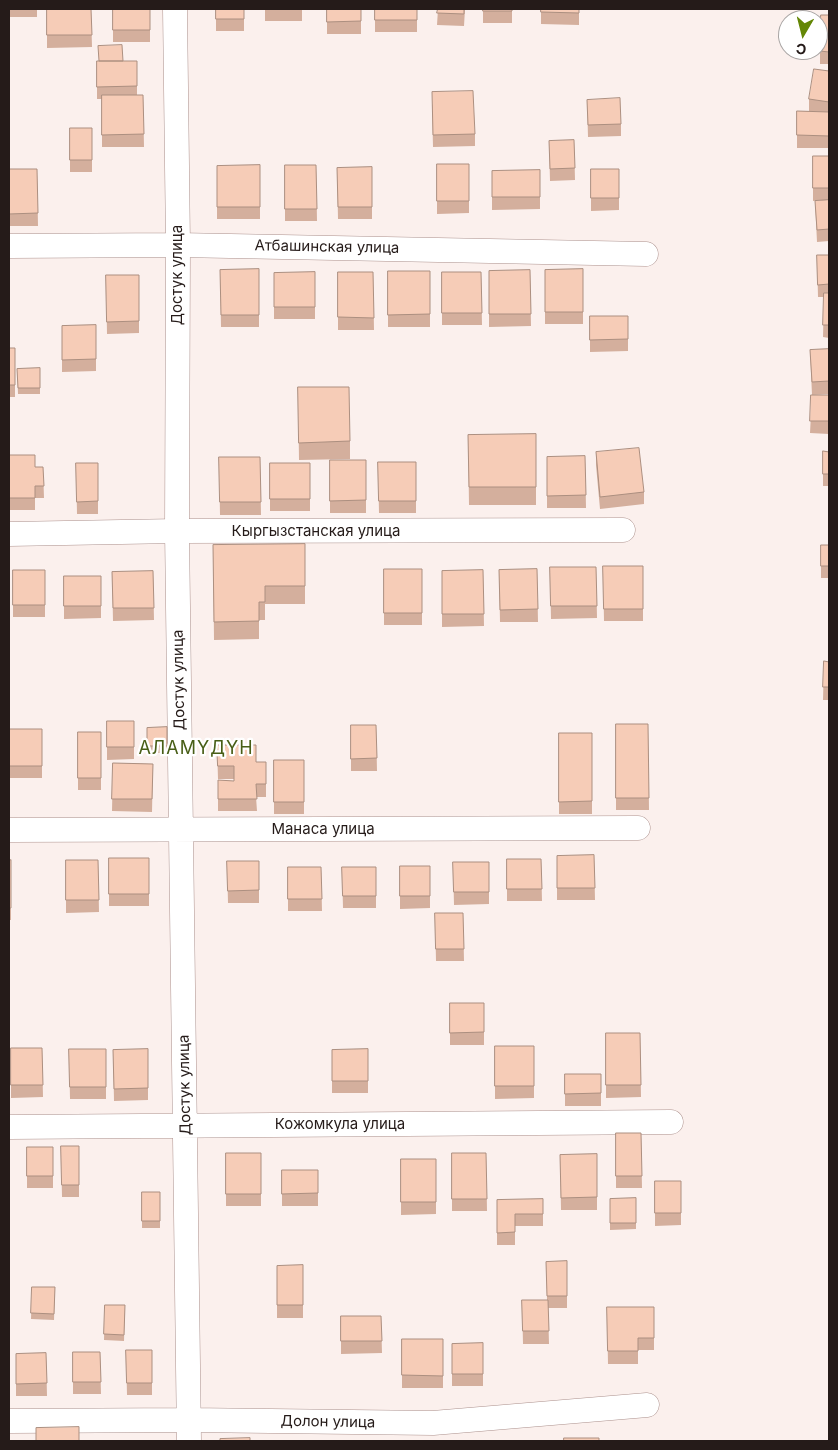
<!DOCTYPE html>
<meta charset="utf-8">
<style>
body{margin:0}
#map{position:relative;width:838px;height:1450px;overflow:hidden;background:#fbf0ed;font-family:Inter,sans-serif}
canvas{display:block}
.frame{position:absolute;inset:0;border:10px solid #251b19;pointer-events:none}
.north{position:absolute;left:778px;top:10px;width:50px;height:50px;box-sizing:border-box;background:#fff;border:1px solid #a8a4a3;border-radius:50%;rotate:188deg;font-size:14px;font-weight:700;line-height:20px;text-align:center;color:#251b19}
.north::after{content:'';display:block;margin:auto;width:18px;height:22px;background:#648706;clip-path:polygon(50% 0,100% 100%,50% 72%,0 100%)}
</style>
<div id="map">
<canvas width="838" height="1450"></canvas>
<div class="frame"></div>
<div class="north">С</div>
</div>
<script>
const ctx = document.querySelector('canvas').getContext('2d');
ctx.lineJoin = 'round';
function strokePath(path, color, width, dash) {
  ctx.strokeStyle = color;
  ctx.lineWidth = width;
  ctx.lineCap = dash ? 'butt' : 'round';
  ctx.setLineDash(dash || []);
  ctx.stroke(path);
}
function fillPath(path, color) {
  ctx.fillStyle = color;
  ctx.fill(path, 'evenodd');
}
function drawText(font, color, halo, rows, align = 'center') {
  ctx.font = font + ' Inter,sans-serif';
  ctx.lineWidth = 4.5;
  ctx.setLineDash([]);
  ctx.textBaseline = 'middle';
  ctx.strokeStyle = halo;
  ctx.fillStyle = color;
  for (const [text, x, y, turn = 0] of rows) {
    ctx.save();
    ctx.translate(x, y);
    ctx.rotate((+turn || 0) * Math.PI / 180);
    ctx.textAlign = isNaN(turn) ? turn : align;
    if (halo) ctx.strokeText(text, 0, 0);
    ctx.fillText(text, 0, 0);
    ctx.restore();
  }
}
const minor = new Path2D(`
 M175,9l3,236 -1,286 12,910
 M9,246l169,-1 468,9
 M9,534l168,-3 446,-1
 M9,830l629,-2
 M9,1127l662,-5
 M9,1421l180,-1 244,3 214,-18`);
const wall = new Path2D(`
 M9,9h28v8h-28z
 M47,9h44l1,38 -45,1z
 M113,9h37v33h-37z
 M216,9h28v22h-28z
 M265,9h37v12h-37z
 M327,9h34v25h-34z
 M375,9h42v23h-42z
 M438,9h27l-1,17 -27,-1z
 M483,9h29v14h-29z
 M541,9h38v16l-38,-1z
 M829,15v49h-9v-13z
 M97,61h40v34h6l1,52h-42v-48h-5z
 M829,71v77h-32v-37h12v-12z
 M587,100l34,24v12l-33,1z
 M432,104l43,30v12l-42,1z
 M70,128h22v44h-22z
 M574,140l1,40 -25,1 -1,-40z
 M813,156h16v85l-12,1 -2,-41 7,-1 -9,1z
 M437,164h32v49l-32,1z
 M260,165v54h-43v-53z
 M285,165h31l1,56h-32z
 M372,167v52h-34l-1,-51z
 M9,169h28l1,57h-29z
 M591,169h28v41l-28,1z
 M540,170v39l-48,1v-39z
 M817,255h12v83l-6,-1 1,-40h-6z
 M259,269v58h-38l-1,-57z
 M583,269v55h-38v-54z
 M530,270l1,56 -42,1v-56z
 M388,271h42v56h-42z
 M315,272v47h-41v-46z
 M338,272h35l1,58h-36z
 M442,272h39l1,53h-40z
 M106,275h33v58l-32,1z
 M590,316h38v35l-38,1z
 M96,325v46l-34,1v-46z
 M9,348h6v49h-6z
 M829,349v45l-17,1h17v39l-19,-1 2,-38 -2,-45z
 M40,368v26h-22l-1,-25z
 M298,387l52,54v18l-51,1z
 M536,434v71h-67l-1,-70z
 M823,451l6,1v34h-6z
 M596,452l48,40v12l-44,5 -4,-44z
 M9,455l26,12h8l1,31h-9v12h-26z
 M585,456l1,52h-39v-51z
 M219,457h41l1,58h-41z
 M330,460h36v53h-36z
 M378,462h38v51h-37z
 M76,463h22v51h-21z
 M270,463h40v48h-40z
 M305,544v60h-40v16h-6v19l-45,1 -1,-95z
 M829,545v33h-8v-12z
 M603,566h40v55h-39z
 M550,567h46l1,51 -46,1z
 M384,569h38v56h-38z
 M537,569l1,53h-38l-1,-52z
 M13,570h32v47h-32z
 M483,570l1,56 -42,1v-56z
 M153,571l1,49 -41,1 -1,-49z
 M64,576h37v42l-37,1z
 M824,661l5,1v38h-6z
 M107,721h27v38l-27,1z
 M616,724h32l1,86h-33z
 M351,725h25l1,46h-26z
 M167,727v26h-20v-25z
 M9,729h33v49h-33z
 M78,732h23v58h-23z
 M559,733h33v81h-33z
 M217,745l39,17h10v35h-10l1,14h-39v-31l16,1v-2h-16z
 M274,760h30v54h-30z
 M113,763l40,1 -1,48 -40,-1z
 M594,855l1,45h-38v-44z
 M109,858h40v48h-40z
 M507,859h34l1,42h-35z
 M11,860v60h-2v-59z
 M66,860h32l1,52 -33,1z
 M227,861h32v42h-31z
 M453,862h36v42l-35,1z
 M400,866h30v42l-30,1z
 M288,867h33l1,44h-34z
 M342,867h34v41h-33z
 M435,913h28l1,48h-28z
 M450,1003h34v42h-34z
 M606,1033h34l1,64 -35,1z
 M495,1046h39v52l-39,1z
 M11,1048h31l1,49 -32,1z
 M69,1049h37v50h-36z
 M148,1049v51l-34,1 -1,-51z
 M368,1049v44h-36v-43z
 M565,1074h36v32h-36z
 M616,1133h25l1,55h-26z
 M61,1146h18v51h-17z
 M27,1147h26v41h-26z
 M226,1153h35v53h-35z
 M452,1153h34l1,58h-35z
 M597,1154v56h-36l-1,-55z
 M401,1159h35v55l-35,1z
 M282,1170h36v36h-36z
 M655,1181h26v44l-26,1z
 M142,1192h18v36h-18z
 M636,1198v31l-26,1v-31z
 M543,1199v27h-28v19h-18v-45z
 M567,1261v47h-19l1,36h-26l-1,-44h25l-1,-38z
 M303,1265v53h-26v-52z
 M32,1287h23l-1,33 -23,-1z
 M105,1305h20l-1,36 -20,-1z
 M607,1307h47v43h-16v14h-30z
 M341,1316h40l1,37 -41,1z
 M402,1339h41v49h-41z
 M483,1343v43h-31v-42z
 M126,1350h26v45h-25z
 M73,1352h27l1,42h-28z
 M46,1353l1,43h-31v-42z`);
const building = new Path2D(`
 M47,9h44l1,26h-45z
 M113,9h37v21h-37z
 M216,9h28v10h-28z
 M327,9h34v12l-34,1z
 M375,9h42v11h-42z
 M438,9h26v5l-27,-1z
 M483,9h29v2h-29z
 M541,9h38v4l-38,-1z
 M821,15h8v37l-9,-1z
 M122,45l1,16h-24l-1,-15z
 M97,61h40v25l-40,1z
 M814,69l15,2v31l-20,-3z
 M473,91l2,43 -42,1 -1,-43z
 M102,95h41l1,39 -42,1z
 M620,98l1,26 -33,1 -1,-25z
 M797,111l32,1v24l-32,-1z
 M70,128h22v32h-22z
 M574,140l1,28 -25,1 -1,-28z
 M813,156h16v32h-16z
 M437,164h32v37h-32z
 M260,165v42h-43v-41z
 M285,165h31l1,44h-32z
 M372,167v40h-34l-1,-39z
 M9,169h28l1,44 -29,1z
 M591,169h28v29h-28z
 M540,170v27h-48v-26z
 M829,200v29l-12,1 -2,-29z
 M817,255h12v29l-11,1z
 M259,269v46h-38l-1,-45z
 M583,269v43h-38v-42z
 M530,270l1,44h-42v-43z
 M388,271h42v43l-42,1z
 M315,272v35h-41v-34z
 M338,272h35l1,46 -36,-1z
 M442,272h39l1,41h-40z
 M106,275h33v46l-32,1z
 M824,293h5v32h-6z
 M590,316h38v23l-38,1z
 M96,325v34l-34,1v-34z
 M9,348h6v37h-6z
 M829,349v32l-17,1 -2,-32z
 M40,368v20h-22l-1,-19z
 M298,387h51l1,54 -51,2z
 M811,395h18v26h-19z
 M536,434v53h-67l-1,-52z
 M639,448l5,44 -44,5 -4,-45z
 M823,451l6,1v22h-6z
 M9,455h26v12h8l1,19h-9v12h-26z
 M585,456l1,39 -39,1v-39z
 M219,457h41l1,45h-41z
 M330,460h36v40l-36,1z
 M378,462h38v39h-37z
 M76,463h22v38l-21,1z
 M270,463h40v36h-40z
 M305,544v42h-40v16h-6v19l-45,1 -1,-77z
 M821,545h8v21h-8z
 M603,566h40v43h-39z
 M550,567h46l1,39h-46z
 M384,569h38v44h-38z
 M537,569l1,40 -38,1 -1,-40z
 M13,570h32v35h-32z
 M483,570l1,44h-42v-43z
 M153,571l1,37h-41l-1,-36z
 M64,576h37v30h-37z
 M824,661l5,1v25h-6z
 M107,721h27v26h-27z
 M616,724h32l1,74h-33z
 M351,725h25l1,33 -26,1z
 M167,727v19h-20v-18z
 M9,729h33v37h-33z
 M78,732h23v46h-23z
 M559,733h33v68l-33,1z
 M217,745h39v17h10v22h-10l1,15h-39v-19l16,1v-15h-16z
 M274,760h30v42h-30z
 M113,763l40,1 -1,35h-40z
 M594,855l1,33h-38v-32z
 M109,858h40v36h-40z
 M507,859h34l1,30h-35z
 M11,860v48h-2v-47z
 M66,860h32l1,40h-33z
 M227,861h32v29l-31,1z
 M453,862h36v30h-35z
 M400,866h30v30h-30z
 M288,867h33l1,32h-34z
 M342,867h34v29h-33z
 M435,913h28l1,36h-28z
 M450,1003h34v29l-34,1z
 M606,1033h34l1,52h-35z
 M495,1046h39v40h-39z
 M11,1048h31l1,37h-32z
 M69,1049h37v38h-36z
 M148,1049v39l-34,1 -1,-39z
 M368,1049v32h-36v-31z
 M565,1074h36v19l-36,1z
 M616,1133h25l1,43h-26z
 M61,1146h18v39h-17z
 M27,1147h26v29h-26z
 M226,1153h35v41h-35z
 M452,1153h34l1,46h-35z
 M597,1154v43l-36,1 -1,-43z
 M401,1159h35v43h-35z
 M282,1170h36v23l-36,1z
 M655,1181h26v32h-26z
 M142,1192h18v29h-18z
 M636,1198v25h-26v-24z
 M543,1199v15h-28v18l-18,1v-33z
 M567,1261v35h-20l-1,-34z
 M303,1265v40h-26v-39z
 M32,1287h23l-1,27 -23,-1z
 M522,1300h26l1,31h-26z
 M105,1305h20l-1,30 -20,-1z
 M607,1307h47v31h-16v13h-30z
 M341,1316h40l1,25h-41z
 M402,1339h41v37l-41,-1z
 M483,1343v31h-31v-30z
 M126,1350h26v33h-25z
 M73,1352h27l1,30h-28z
 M46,1353l1,30 -31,1v-30z
 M79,1427v14h-43v-13z
 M250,1438v3h-30v-2z
 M564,1438h35v3h-35z`);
const streetNames = [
 ["Атбашинская улица",327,247,1],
 ["Достук улица",177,275,-90],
 ["Кыргызстанская улица",316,531],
 ["Достук улица",179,680,-91],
 ["Манаса улица",323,829],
 ["Достук улица",185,1085,-91],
 ["Кожомкула улица",340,1124],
 ["Долон улица",328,1422,1]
];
const quarterNames = [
 ["АЛАМҮДҮН",196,749]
];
strokePath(minor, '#ac918d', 25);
strokePath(minor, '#fff', 24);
fillPath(wall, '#d4af9d');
fillPath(building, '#f6ccb7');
strokePath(building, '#ac8f80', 1);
drawText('15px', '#251b19', '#fff', streetNames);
ctx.letterSpacing = '1px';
drawText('18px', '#485e17', '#fff', quarterNames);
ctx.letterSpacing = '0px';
</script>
